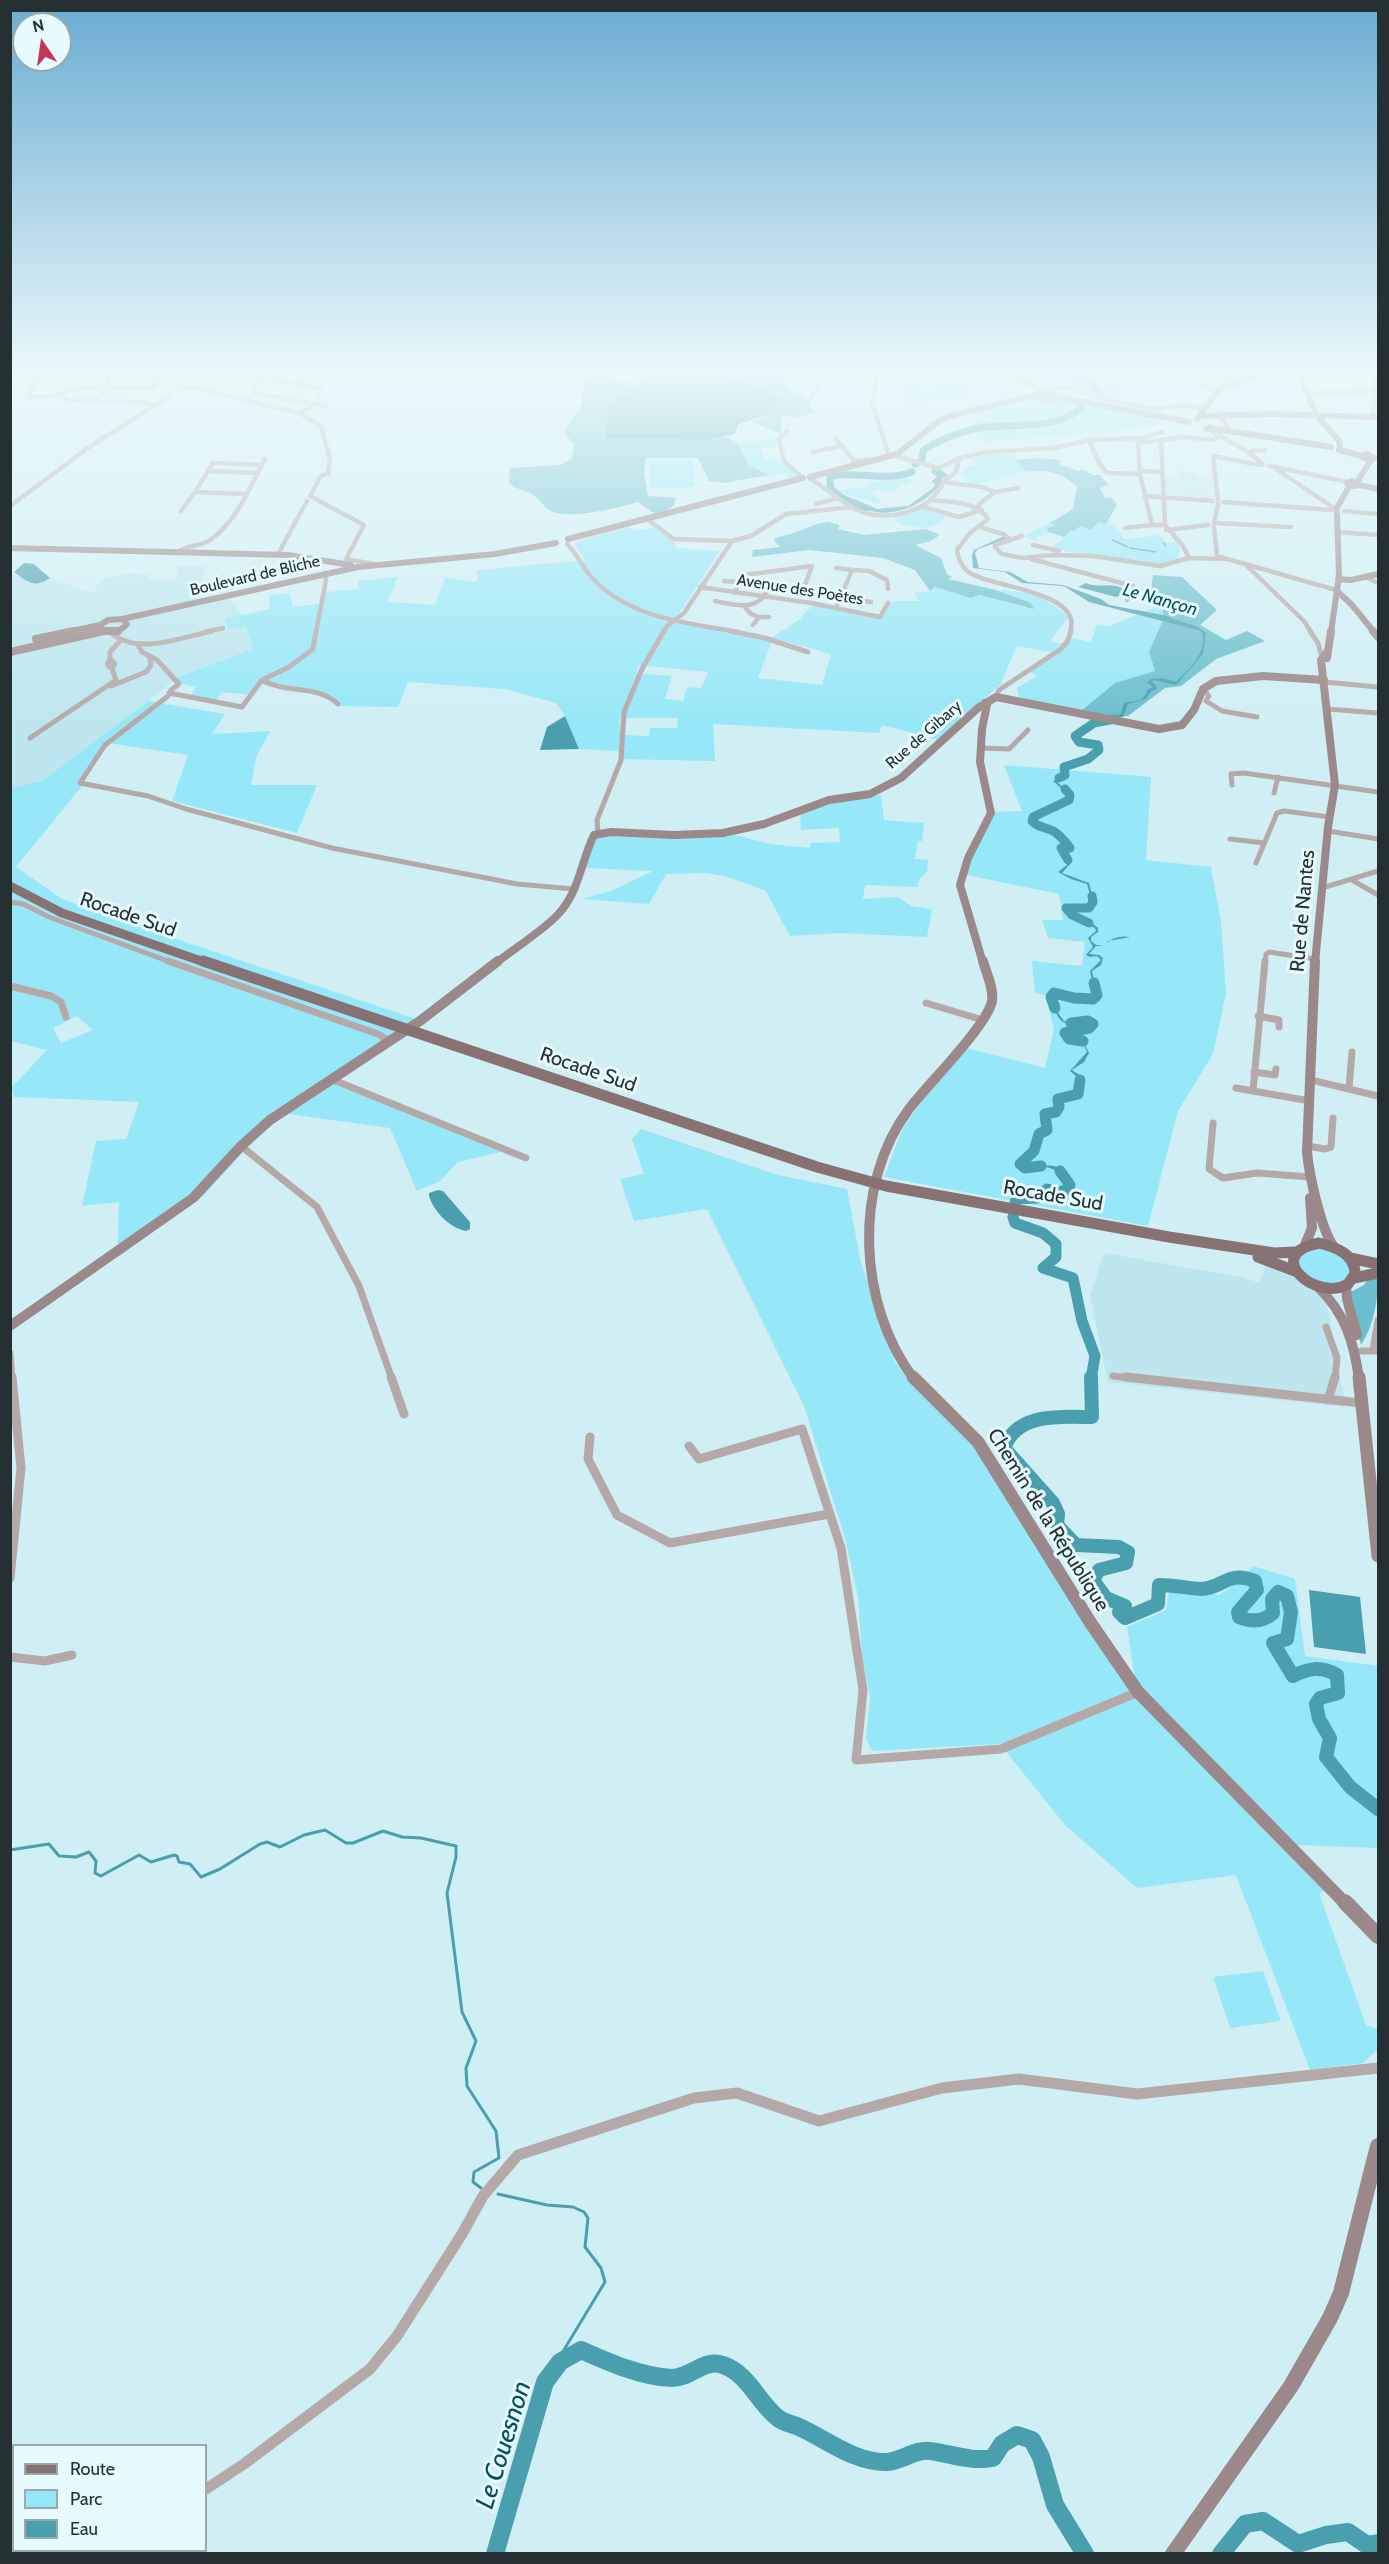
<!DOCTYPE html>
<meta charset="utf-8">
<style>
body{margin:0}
#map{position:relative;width:1389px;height:2564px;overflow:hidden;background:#d0eff5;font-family:Cabin,sans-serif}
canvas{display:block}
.frame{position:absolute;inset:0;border:12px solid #243032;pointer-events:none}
.legend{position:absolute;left:12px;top:2444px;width:195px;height:108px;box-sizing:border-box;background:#e7fafe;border:2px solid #99a9ac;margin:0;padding:8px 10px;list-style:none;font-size:18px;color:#243032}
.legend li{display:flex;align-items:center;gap:12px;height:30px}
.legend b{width:30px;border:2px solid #99a9ac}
.north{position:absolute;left:12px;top:12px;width:60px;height:60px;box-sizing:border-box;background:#e7fafe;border:2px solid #99a9ac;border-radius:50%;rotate:347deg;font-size:16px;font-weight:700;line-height:24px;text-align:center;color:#243032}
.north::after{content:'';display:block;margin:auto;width:21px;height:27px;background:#c53557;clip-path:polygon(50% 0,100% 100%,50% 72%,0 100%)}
</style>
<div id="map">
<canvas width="1389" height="2564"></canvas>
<div class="frame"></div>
<ul class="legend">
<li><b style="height:8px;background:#887173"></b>Route</li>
<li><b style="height:16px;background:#96e7f7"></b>Parc</li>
<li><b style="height:16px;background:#4a9fae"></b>Eau</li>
</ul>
<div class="north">N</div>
</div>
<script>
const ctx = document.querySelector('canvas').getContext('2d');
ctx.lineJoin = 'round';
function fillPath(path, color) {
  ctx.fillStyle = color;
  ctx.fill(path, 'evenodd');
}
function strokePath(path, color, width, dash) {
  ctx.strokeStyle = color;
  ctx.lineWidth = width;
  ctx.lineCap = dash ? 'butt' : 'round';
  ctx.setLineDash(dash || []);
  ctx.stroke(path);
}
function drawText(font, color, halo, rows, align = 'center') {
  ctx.font = font + ' Cabin,sans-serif';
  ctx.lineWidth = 6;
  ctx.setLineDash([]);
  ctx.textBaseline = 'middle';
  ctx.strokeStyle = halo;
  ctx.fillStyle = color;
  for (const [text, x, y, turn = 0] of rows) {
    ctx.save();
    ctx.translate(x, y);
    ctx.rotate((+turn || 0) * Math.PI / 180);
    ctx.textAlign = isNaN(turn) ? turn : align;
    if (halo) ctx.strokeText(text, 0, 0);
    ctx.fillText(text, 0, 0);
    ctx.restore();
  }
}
const built = new Path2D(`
 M1179,471l17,2 1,5 16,1 1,9h-4l4,2 1,8 -6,2 -30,-3 3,-3 -3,-1h-14l-1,-16 15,1z
 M207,565l-8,25 2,9 25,-5 18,23 -16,12 18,-3 7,23 -73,27 -138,106 -31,6 -1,-216 15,7 2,5h13l10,-6 43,15 8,-14 29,-6 19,1v7l27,-1 2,-14z
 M1104,1253l137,24 19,6 6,-19 21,6 39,29 20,110 -9,-3 -229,-24 -18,-86z`);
const green = new Path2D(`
 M1009,369h78l37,14 -17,16 -49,-12z
 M900,382h18l5,7 44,-3 3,10 -25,4 -40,2 -4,-11 4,-1z
 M1033,399l13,4 27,-1 81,16 7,6 -50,8 -118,9 -6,2 -21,-15 8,-3 -3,-5 13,-2 -6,-6 25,-6 11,3 27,-2 -11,-7z
 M777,436v11l-17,1 6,12 11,-2 21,18 -5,3 -10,-6 -13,2 -21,-9 -11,-23 7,-2 6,3z
 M1016,451v10l9,10 -47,13 -12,-1 1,-5 -10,-4 13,-8 9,-2 -12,-6 18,-5z
 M693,461l2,26 -45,1 -1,-26z
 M907,478l6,3 -7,4 -4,-2 -3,2 2,2 -10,6 -14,-4 -6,3 4,5 6,1 -3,6 -38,-12 5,-3 22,-2 4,-5z
 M923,507l24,8c-11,17 -33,14 -50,8l-4,-8z
 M1066,515l47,10 12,14 34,-4 8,8 10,-1 3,8 -3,10 -14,5 -113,-16 14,-11 -9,-7 -17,6 -3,4 -12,-5z
 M629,527l6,4 19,-4 19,13 4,8 43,3 -46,70 99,16 27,-18 7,-9 8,-4 65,12c11,-20 16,-17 38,-17l-3,-8 15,-2 5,-4 36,11 8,-3 47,13 5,-5 -29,-10v-4c11,4 19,2 27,4 14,4 26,13 38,22l1,3 -18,23 11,3 9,-6 21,4 6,-17 13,1 53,-22v16l-14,32 6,20 -40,11 -33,27 -63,-12 -2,-10 20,-12 -7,-4 26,-19 -39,-7 -17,39 -61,55 -57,-15 -3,8 -166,-9 2,37 -96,-2 -1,-8 -39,-2 -14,-33 -9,-13 -51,-14 -97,-7 -10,25 -61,-1c-19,-17 -52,-19 -77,-22l-7,11 -31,-3 -7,10 -25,-6 6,-9 -24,-5 8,-6 73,-27 -7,-22 -18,2 -3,-10 44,-10 1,-14 19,-2 4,14 29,-4 4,-11 33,-3 -1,-8 40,-4 -11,25 48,3 10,-28 29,5 5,-3 -3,-8 62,-7 48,-3 -11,-16 5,-5zM773,638l58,16 -9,31 -64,-7zM639,665l68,7 1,1 -7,15 -14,-1 -4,14 -18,-2 7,-23 -36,-3zM620,718h58l-1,10h-27l-1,8 -29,-1z
 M148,701l77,13 -13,20 58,-3 -14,26 -5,28h66l-20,48 -125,-32 16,-46 -80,-12 -27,44 -65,80 46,32 96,34 258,86 -86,56 183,74 -55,13 -18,19 -23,10 -27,-63 -102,-14 -26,17 -59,65 -86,62 2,-56 -37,4 14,-65 30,-2 13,-37 -125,-5 -2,-10 35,-37 -36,-9v-253l31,-7zM77,1016l16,14 -32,13 -8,-15z
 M1004,765l147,12 -5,83 65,7 10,55 5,71 -13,61 -35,57 -30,115 -264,-49 19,-49 25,-36 38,-44 79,20 9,-39 -9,-34 -10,-2 -3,-32 50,5 3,-24 -37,-4 -6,-18h21l-4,-26 -97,-20 34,-62 26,-1z
 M881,795l3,25 40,3 -2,18h-4l-3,18 13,1 -1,12 -8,7 -1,8 -53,-2 -2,14 35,-2 13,9 21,3 -5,28 -86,-4 -51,3 -24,-45 -38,-14 -21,-4 -41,1 -17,30 -67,-5 29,-8 42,-20 -68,-3 12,-33 135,-1 38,10 39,4 2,-5 29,-1 -1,-14 -38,2 -1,-19 23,-7z
 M641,1129l137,46 69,14 14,74 34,99 23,28 49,47 17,21 151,221 -8,-52 39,-17 4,-24 49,9 25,-17 9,-12 42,13 10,77 73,10v182l-82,-3 40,40 -17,8 47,132 12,4v20l-15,14 -53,7 -74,-195 -99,13 -72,-63 -65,-81 -128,7 -6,-12 4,-41 -8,-43 -4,-58 -13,-59 -41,-132 -97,-197 -73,12 -14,-42 24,-5 -12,-35z
 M1312,1246l31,10 7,14 -3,8 -16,7 -26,-8 -9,-19z
 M1263,1971l18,50 -51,7 -17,-51z`);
const forest = new Path2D(`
 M644,369h121l19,4 3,14 21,12 6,14 -20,5 -13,-3v19l-29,-12 6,-2 21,-18 1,-3c-15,-21 -102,-33 -124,-24 -7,4 -20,6 -26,11 -2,2 -3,6 -5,8 -5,5 -13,9 -18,14l-1,31 101,1 20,-3 11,6 11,23 21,9 -47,8 -14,-2 -11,-23h-52l-2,16 4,22 28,2 -2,7 -12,9 -10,-2 -14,-10c-19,6 -70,18 -87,9 -8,-4 -13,-15 -21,-18 -8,-4 -13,-3 -21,-10l1,-15 51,-3 11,-7 2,-14 -10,-11 17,-28 4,-25 14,-6c18,9 28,9 47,3l-8,-6z
 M1038,458l22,2 1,5 18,6 3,-2 11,6h7l9,10 -9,3 5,10h7l5,7 -11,19 -8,-2 -7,8 -11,-4 -5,5h-5l-6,6 -16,-5 -1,-4 9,-3 -6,-2 23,-14 4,-22c-14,-14 -31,-18 -51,-15l-11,-12z
 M828,522l12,3 -2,4 26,6 62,-6 14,6 -10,6 -15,4 26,13 6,16 5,3 -4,2 48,11 35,13 3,6 -55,-14 -8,3 -36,-11 -5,4 -15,-21 -32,-12 -74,-8 -57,7 1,-7 27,-3 -7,-8c7,-3 15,-4 23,-7 13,-4 16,-8 32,-10z
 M1153,575l29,2 35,33 -17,15 26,15 21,-9 18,10 -49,18 -35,27 -16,2 -37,28h-18l-28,-6 33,-27 40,-12 -6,-19 14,-32v-15l-8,3 -4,-18z
 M1369,1277h9c0,24 -4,48 -17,68l-12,-52 15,-8z`);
const water = new Path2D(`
 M675,373l31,1 33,5 37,15 4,5c-9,17 -25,20 -42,25l-3,10 -28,6 -101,-1 1,-31 18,-14 4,-7 27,-12z
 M935,478l8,3c-19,27 -61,43 -90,22l3,-3 21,9 31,-3 25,-18 2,-3 -3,-4z
 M1004,536l3,3 -29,10 -3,4 4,15 31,4 18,10 35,3 38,14 8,6 54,10 35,12 8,6 -3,21 -27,31 -22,-5 -3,2 5,3 1,4 -6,2 -5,8 -18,5 -5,13h-9l6,-2 4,-12c11,-3 20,0 23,-13l6,-3 -6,-5 4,-3 11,-1 14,4c14,-14 33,-31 25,-51l-112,-29 -25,-16 -42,-3 -17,-11 -32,-4 -1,-13 2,-5z
 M24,563l10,1 16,14c-16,11 -22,4 -36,-6z
 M1086,583c13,6 26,-2 38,6l2,5 -10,3 -38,-10z
 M565,716l14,33 -39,1 7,-23z
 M1111,721l-15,2 -4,6 -11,4 -4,8 20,3 3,3c-5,16 -23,17 -36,21l2,8 -9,6 12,11 3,6 -7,5h-9l-7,8 -14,5 -2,5 11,8 8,-1 4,8 8,3 8,9 -10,1 6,7 2,7 -8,9 27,10 5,20 -4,8 -22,-1 2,5 18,5 10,8v4l-7,5v4l5,4 8,1c5,-7 16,-11 26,-9l-22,4 -4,5h-8l-7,8 10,1 4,3 -2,7 -9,6 6,28c-12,7 -32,0 -44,-4l-2,3c5,10 8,29 25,25 5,-1 8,-4 14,-5l6,5c-7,12 -20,9 -32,12l2,4h15l7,14 -5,9 -12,8 9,6 2,18 -6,6h-18l3,9 -7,6h-9l-1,7 4,8 -11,7 -3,18 -10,4 -4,7c15,8 36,-15 50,18h-3c-10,-18 -24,-20 -43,-15l-7,-4 6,-9 8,-2 6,-20 8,-4 -3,-7 1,-10h10l4,-6 -2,-8c15,-1 27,-2 22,-21l-8,-7 17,-19 -5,-11 -18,-3 -1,-5 27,-5 2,-4 -4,-3c-29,8 -29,-1 -38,-24l4,-4 16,6 22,1 3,-2 -5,-27 11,-11 -4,-4 -7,1 -4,-2 7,-8 -5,-9 8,-7 -1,-3 -25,-12 -6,-8 21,2 6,-3v-8l-4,-15 -16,-5 -13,-7 9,-7 -1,-7 -7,-10h10l-15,-11 -2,-7c-9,0 -20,-1 -21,-11l2,-3 15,-6 8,-7 9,-1 4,-4 -2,-5 -14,-12 11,-6 -2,-7c13,-5 27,-5 36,-17l-1,-6c-8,-2 -21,2 -23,-9l22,-14z
 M438,1190l5,1 27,31v7l-4,2c-16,-3 -32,-19 -37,-35v-3z
 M1309,1590l51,7 6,57 -52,-7z`);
const streamFar1 = new Path2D(`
 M1112,540l16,7
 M1164,543l1,3
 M1130,548l26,4`);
const stream = new Path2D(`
 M10,1850l39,-6 10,12 17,1 13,-5 7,9 -1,12 6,3 38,-21 12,7 23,-7 3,1 2,6 11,2 11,13 19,-8 40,-25 7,-2 13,5 24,-12 21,-5 21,13h7l30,-12 19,6 19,1 35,8v11l-9,36 15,119 14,29 -10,27 1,18 29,45 3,27 -25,14 -1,10 8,6
 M498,2194l49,11 26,2 11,5 4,6 -3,29 16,21 4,14 -49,81`);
const canal = new Path2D(`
 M937,470l9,6`);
const riverFar4 = new Path2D(`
 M1065,369l23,10 10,12
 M915,464l7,-4 1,-9 3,-3c17,-9 34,-17 53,-20 30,-5 81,3 103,-21
 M935,471l5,4 -1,3
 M866,508l-24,-10 -12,-10v-12c28,-5 55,6 82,-4`);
const riverFar3 = new Path2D(`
 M1059,778l6,-3 -1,-8 24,-8 11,-9 -1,-5 -19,-3 -4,-6 19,-13 21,-4
 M1065,789l5,6 -1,5 -36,17 -1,4c7,7 10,5 19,9 6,2 15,12 19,18h-9l7,12
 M1089,923l-17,-8 -6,-7h23l4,-6 -1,-6`);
const riverFar2 = new Path2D(`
 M1055,1008l-4,-11 3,-4 20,5 19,1 4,-4 -3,-12
 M1071,1023l17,-2 5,3 -4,4 -24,5 4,6 14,2
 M1041,1166l-16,2 -5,-4 14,-13 5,-17 8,-4 -2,-16 11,-2 3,-5 -1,-8 20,-5 2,-14
 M1015,1203l1,-4 21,-1 10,-9 12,3 10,-3 1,-4 -10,-14
 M1013,1217l2,6 28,10 13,11v13l-13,11 30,10 9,43 13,35 -4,23`);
const riverFar1 = new Path2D(`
 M1091,1377l1,40c-32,0 -75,-5 -88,31l49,55 5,11 -1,11 19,20 43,2 9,5 -2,11 -27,7 -6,10 13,18 19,8 -6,6 6,6 33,-14 1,-19c14,0 28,3 42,4 22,0 25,-19 54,-8l2,9 -19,22 1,5c12,5 24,5 34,-4l-1,-14 6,-7 9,4 4,16 -4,27 -14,4 20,33c16,-8 28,-10 44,-1l1,18 -18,5 -4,6 3,15 11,19 -4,19 24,30 28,22`);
const river = new Path2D(`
 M495,2554l50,-172 15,-20 21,-12c27,12 61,27 91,28 19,0 32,-20 51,-13 26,9 35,38 55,53 6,5 14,6 21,9 27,12 56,36 88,35 15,-1 28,-13 43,-11 23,3 40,11 63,7l9,-14 15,-9 15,5 9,17 14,48 30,49
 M1221,2554l24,-30 18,-3 35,23 28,-9 22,-3 19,13 11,-2`);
const streetFar4 = new Path2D(`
 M44,369l-17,28h23l24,-8 80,-2 3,-5v-12
 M108,369v13l-9,17 2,2 40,1 15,3
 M502,369l1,8
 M877,369l-4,36 16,51
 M996,369l35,16
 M1171,369l22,7 21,16
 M1228,369l-2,4 3,11
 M41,375h68l57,-6
 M298,384l-36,-6 -10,12 3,3 71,13
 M179,387l17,1 103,25 22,13 9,33 -2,15 -7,2 -11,20 54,29 -18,34 33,6
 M1041,389l27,-2 31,11 54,11 32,-3 19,2
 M1309,393l69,-1
 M58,394l11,6 30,-1
 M811,399l18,-30
 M299,413l15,-8 7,-16 -23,-5 22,-15
 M1219,415l10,13 -2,2
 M1373,417l3,-48
 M787,431l-8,9 5,21 18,16
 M1212,431l36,21 15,12
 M835,438l19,23 15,-1
 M1089,440l10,23 8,10 33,1
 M1161,440l4,85 18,21 6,12
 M1252,451l13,-1
 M813,452l29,-6
 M892,455l46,13 22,-10 26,-6 68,-4 35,-8 53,-2 21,-6
 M1269,466l79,16
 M1276,469l58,39
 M208,471l50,2
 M1140,471l21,1
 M948,478l7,-5 5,-15
 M810,479c17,9 30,23 47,31 21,10 53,6 72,-9 7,-6 12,-15 17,-22
 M944,482l38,5 13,5
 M195,492l18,-29 49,2
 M1145,496l68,5
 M930,500c18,2 48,1 58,19l-19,15 -12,16c1,8 4,15 10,21 20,17 118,19 103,61
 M1218,500l-5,-44 47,9
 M1223,502l109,8
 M816,504l22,-6
 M10,506l82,-61 78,-49 14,-15 3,-12
 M921,506l38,11 23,-7
 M979,508v-4l16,-12 23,-4
 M181,511l14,-19 50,2
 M1344,511l34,3
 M647,519l27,20 58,2 19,-5 35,-22 66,-7
 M1216,523l75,4
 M1214,524l4,-20
 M1165,525h-13l-12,-51 -2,-31 45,-6 30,3 7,-5
 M980,527l23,7 8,6
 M1214,527l3,29 119,34
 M1125,528l27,-3
 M1166,530l42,-5
 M1338,532l40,3
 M1022,536l-27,9v2l7,7 21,4 29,-3 41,1 67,10 29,-8 36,1
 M567,544c11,11 17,26 28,37 38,38 94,42 144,51
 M1033,545l26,6
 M176,553c10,-9 24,-6 34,-13 27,-18 40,-54 55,-81
 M278,554l29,-53
 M1031,559l102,27 2,2 -8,12
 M1247,566l57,55 7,11
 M279,567l39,-8
 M836,568l16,2
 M1365,577l13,6
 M724,581l16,1
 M700,587l111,16 69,14 8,-14
 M841,598l30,4
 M715,601c20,4 42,11 53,-11l37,-5 7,-19 -68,9 -10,18
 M744,606l7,8 8,3 -6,8
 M836,608l16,-38 17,1 18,9 1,9
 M759,617h10
 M205,632l18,-4
 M316,632l10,-52 -2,-7
 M663,632l4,-6 17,-13 48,-72`);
const streetFar3 = new Path2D(`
 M316,631l-3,18 -24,18 -27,13c24,14 55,4 76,24
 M730,631l35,7 43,14
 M1310,631l8,12 4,14
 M110,632c27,24 70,6 102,-1
 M138,645l4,7 15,8 22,24 -8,6 -3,6 -63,49 -25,38 68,13 38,13 146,39 185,36 57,5
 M107.5 664a3.5 3.5 0 1 1 7 0a3.5 3.5 0 1 1-7 0Z
 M110,662v-10l10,-11
 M1325,682l53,5
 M111,686l35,-14 5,-7 -2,-9
 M1204,689l5,7 -3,5 16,10 35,6
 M169,693l73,14 20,-27
 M996,697l3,-7 62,-41 6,-7 4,-11
 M1327,709l51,4
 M30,738l86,-58 -5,-14
 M981,748l28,1 19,-19
 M1232,785l-1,-11 13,-1 134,19
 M1274,793l4,-16
 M1328,831l50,8
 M598,833l-1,-13 24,-60 3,-48 18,-43 22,-38
 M1230,839l34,4
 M1256,863l21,-50 7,-2 46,6
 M1352,880l26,15
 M1322,888l56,-17
 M10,902l13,2 26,13 124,46
 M1265,963l1,-9 3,-2 46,7`);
const streetFar2 = new Path2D(`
 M168,961l210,73 11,7
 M1265,961l-12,130 57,10
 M10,986l41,10 10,6 5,15
 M926,1003l57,17
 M1258,1016l21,4v7
 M1254,1072l21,3 1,-6
 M331,1079l195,79
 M1311,1080l67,16
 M1236,1088l17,3
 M1349,1088l3,-36
 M1213,1123l-4,46 14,9 34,-5 53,4
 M241,1146l76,61 42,79 33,93
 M1307,1146l18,3 6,-2 2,-29
 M1326,1327l11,31 -2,21
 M1361,1351h17
 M1373,1351l5,-31
 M10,1353l2,26
 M1113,1376l26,3`);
const streetFar1 = new Path2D(`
 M391,1377l13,37
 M1126,1377l235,26
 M1328,1400l7,-23
 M590,1437l-2,22 29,56 53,28 159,-29
 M689,1446l10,13 103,-30 39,119 22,142 -7,70 145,-11 137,-57
 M10,1578l11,-110 -9,-91
 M10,1657l35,4 27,-6`);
const street = new Path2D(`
 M206,2489l38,-25 126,-95 27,-33 65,-102 21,-38 35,-41 176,-57 43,-5 82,28 123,-33 77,-9 118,15 241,-26
 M10,2513h4`);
const secondaryFar4 = new Path2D(`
 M1005,369l42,24
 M1297,369l20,47 22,25 1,5
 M1047,393l9,1 2,5 -10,2 -12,-4z
 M1058,397l131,25
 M1199,416l72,-2 107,3
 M1197,419l22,-30 57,-20
 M1210,427l6,2h-10z
 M1216,429l115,18
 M1339,450l23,6
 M1366,454l8,4 -5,2 -7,-3z
 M810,477l87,-23 42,-33 15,-6 82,-20
 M1352,481l7,4 -5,1 -7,-3z
 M1357,482l14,-22
 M1359,485l19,4
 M1337,508l13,-23
 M568,539l235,-61
 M10,548l278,7 63,10
 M1338,579l13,1 27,-6
 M1336,590l16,15 22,27
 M122,619l236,-52 137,-13 61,-11
 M122,619l5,5c-8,9 -17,10 -27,4v-3l8,-5z
 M67,632l33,-7
 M99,632l5,-1
 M1331,632l8,-56 -2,-63`);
const secondaryFar3 = new Path2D(`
 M105,631h13
 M1373,631l5,6
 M36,639l38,-8
 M10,652l94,-21
 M1327,658l4,-27
 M496,963c16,-13 54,-37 65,-52 18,-21 21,-52 33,-76l17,-3 63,3 49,-2 41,-9 65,-24 41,-6 31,-16 77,-70 18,-11 163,32 23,-4 12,-15 9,-21 13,-8 47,-5 61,4
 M983,963l-23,-78 8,-27 23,-45 -11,-51 2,-33 5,-24 -2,-2
 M1315,963l13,-136 7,-42 -14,-125 7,-9`);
const secondaryFar2 = new Path2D(`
 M1315,961l-8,191c2,22 14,78 27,95
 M1305,1245l7,-17 -2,-30
 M1346,1285l1,14 10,36
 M1318,1287c27,26 36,55 41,92
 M10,1326l183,-128 48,-52 29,-26 150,-99 78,-60
 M914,1379c-56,-74 -62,-194 -5,-270 18,-24 78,-83 83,-108 2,-12 -6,-29 -9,-40`);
const secondaryFar1 = new Path2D(`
 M913,1377l65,65 112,180 48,70 208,212
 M1359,1377l19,179`);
const secondary = new Path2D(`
 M1345,1902l33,34
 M1173,2554l118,-168 39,-68 11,-25 37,-147`);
const primaryFar1 = new Path2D(`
 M10,886l52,27 145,50`);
const primary = new Path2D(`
 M203,961l614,206 69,19 283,51 105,16 21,-1
 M1319,1243c17,4 36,11 36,31l-7,10c-32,19 -87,-30 -29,-41z
 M1258,1257l37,14
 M1350,1258l28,6
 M1354,1278l24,-5`);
const farStreetnames = [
 ["Boulevard de Bliche",255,576,-13],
 ["Avenue des Poètes",800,590,9],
 ["Rue de Gibary",924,735,-41]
];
const farWaternames = [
 ["Le Nançon",1160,600,16]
];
const streetNames = [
 ["Rue de Nantes",1303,911,-85],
 ["Rocade Sud",128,915,19],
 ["Rocade Sud",588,1070,19],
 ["Rocade Sud",1053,1196,10],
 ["Chemin de la République",1048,1520,58]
];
const nearWaternames = [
 ["Le Couesnon",504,2445,-73]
];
fillPath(built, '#bde6ee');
fillPath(green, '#96e7f7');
fillPath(forest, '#6abecd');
fillPath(water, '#4a9fae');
strokePath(streamFar1, '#4a9fae', 1.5);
strokePath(stream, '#4a9fae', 3);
strokePath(canal, '#4a9fae', 4.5);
strokePath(riverFar4, '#4a9fae', 7);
strokePath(riverFar3, '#4a9fae', 9);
strokePath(riverFar2, '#4a9fae', 11);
strokePath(riverFar1, '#4a9fae', 14);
strokePath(river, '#4a9fae', 18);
strokePath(streetFar4, '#b5a8a9', 4.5);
strokePath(streetFar3, '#b5a8a9', 5);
strokePath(streetFar2, '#b5a8a9', 7);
strokePath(streetFar1, '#b5a8a9', 9);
strokePath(street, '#b5a8a9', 11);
strokePath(secondaryFar4, '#9b888a', 6);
strokePath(secondaryFar3, '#9b888a', 8);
strokePath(secondaryFar2, '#9b888a', 10);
strokePath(secondaryFar1, '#9b888a', 13);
strokePath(secondary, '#9b888a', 16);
strokePath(primaryFar1, '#887173', 9);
strokePath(primary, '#887173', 11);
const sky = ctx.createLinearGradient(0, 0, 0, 728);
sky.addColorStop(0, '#69acd1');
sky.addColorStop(0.51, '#eaf8fa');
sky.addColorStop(1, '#eaf8fa00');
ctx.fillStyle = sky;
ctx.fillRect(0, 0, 1389, 728);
drawText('16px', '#243032', '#e7fafe', farStreetnames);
drawText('italic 18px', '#03515c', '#e7fafe', farWaternames);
drawText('20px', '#243032', '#e7fafe', streetNames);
drawText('italic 26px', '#03515c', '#e7fafe', nearWaternames);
</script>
